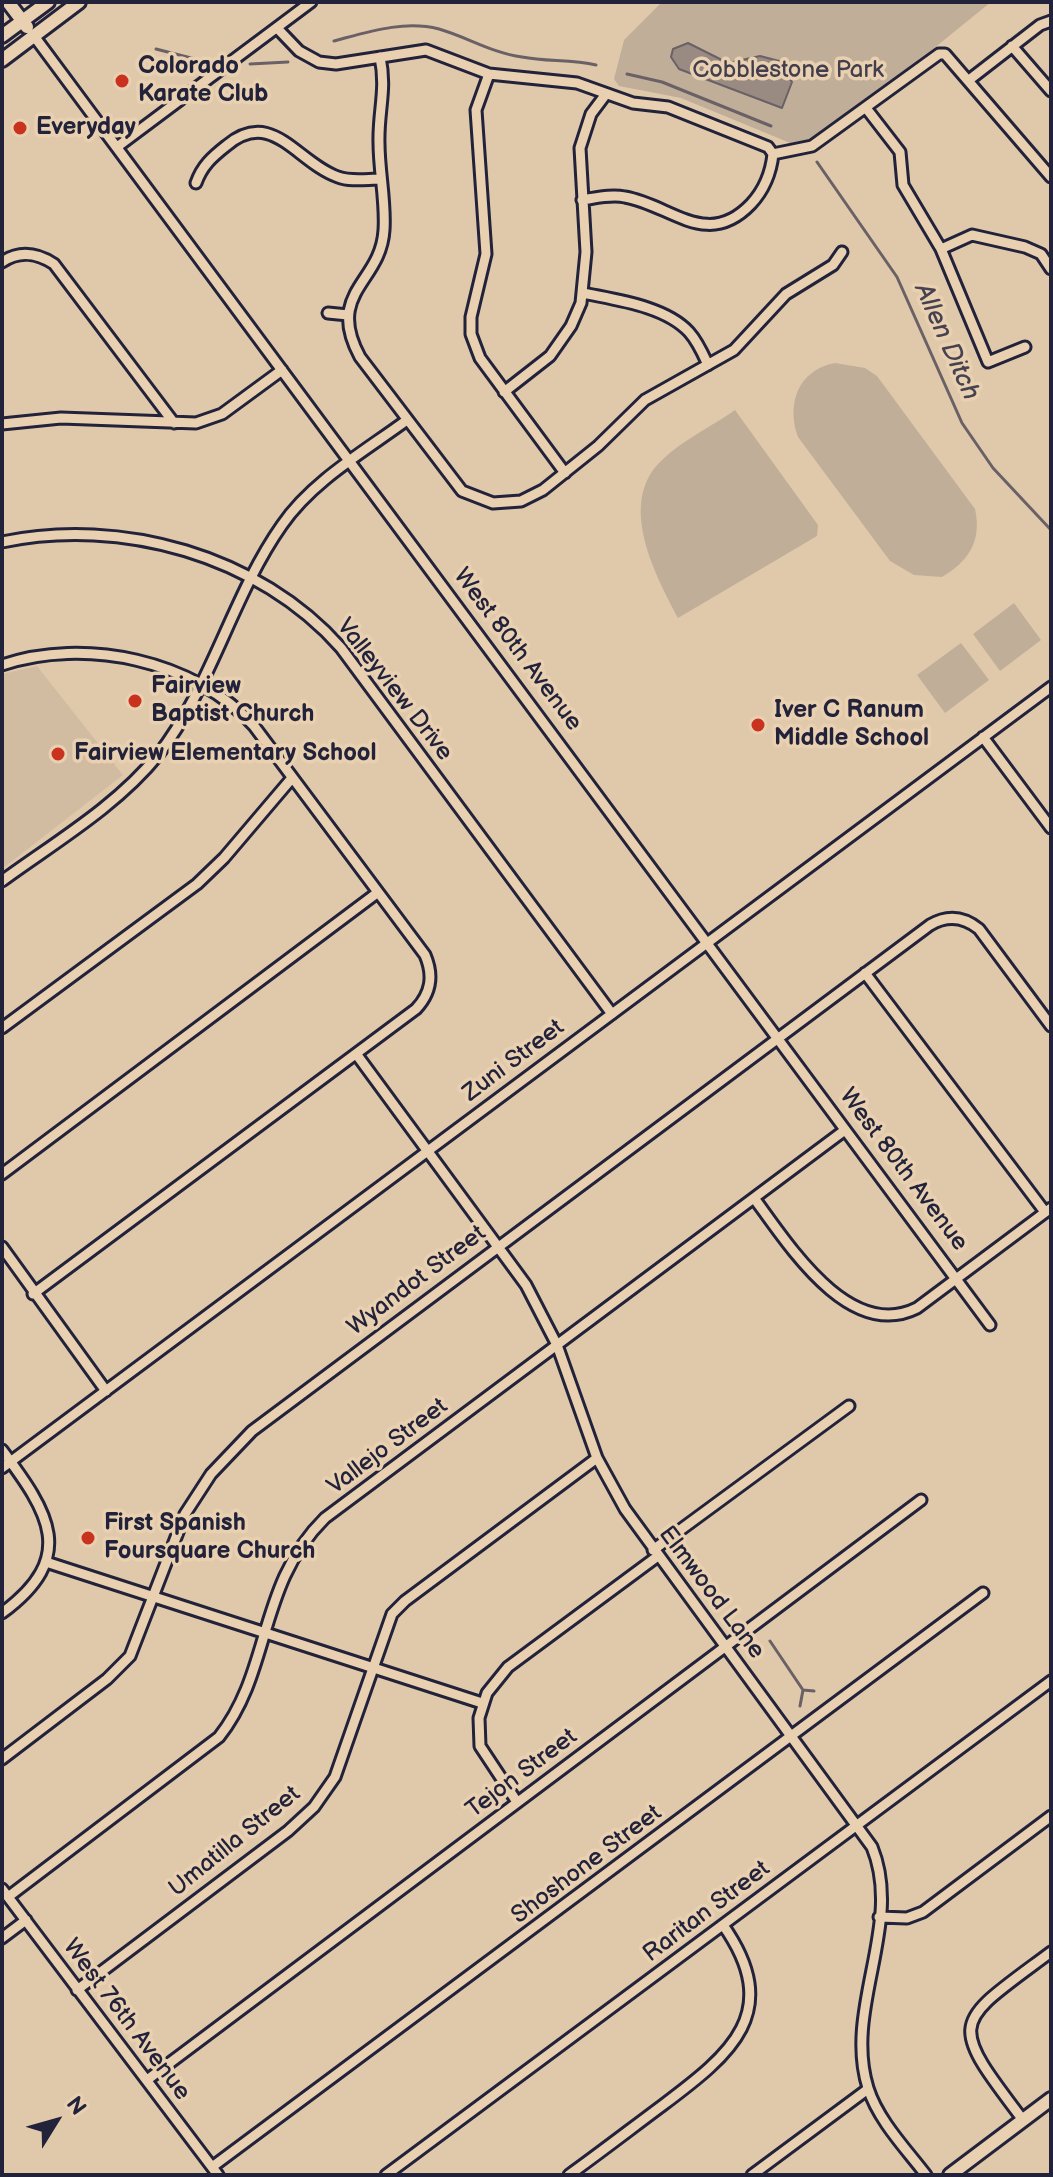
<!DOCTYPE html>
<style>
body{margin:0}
#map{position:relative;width:1053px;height:2177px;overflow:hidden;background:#e0c9ab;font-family:"Balsamiq Sans",sans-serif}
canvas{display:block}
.frame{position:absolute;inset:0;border:4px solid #22223b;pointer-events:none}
.north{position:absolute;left:16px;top:2081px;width:80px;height:80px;-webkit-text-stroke:6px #e8d0b0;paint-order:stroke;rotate:53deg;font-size:22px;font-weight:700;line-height:32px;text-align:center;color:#22223b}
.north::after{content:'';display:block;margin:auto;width:28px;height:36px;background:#22223b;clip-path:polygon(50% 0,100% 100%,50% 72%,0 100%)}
</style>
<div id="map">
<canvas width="1053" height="2177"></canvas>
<div class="frame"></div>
<div class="north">N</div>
</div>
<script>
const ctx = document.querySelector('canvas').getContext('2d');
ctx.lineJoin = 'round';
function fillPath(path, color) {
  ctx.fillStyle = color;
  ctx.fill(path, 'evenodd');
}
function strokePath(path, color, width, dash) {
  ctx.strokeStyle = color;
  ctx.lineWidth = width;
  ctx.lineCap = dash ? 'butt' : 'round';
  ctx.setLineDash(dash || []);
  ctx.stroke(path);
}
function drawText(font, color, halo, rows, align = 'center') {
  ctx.font = font + ' "Balsamiq Sans",sans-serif';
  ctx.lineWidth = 7;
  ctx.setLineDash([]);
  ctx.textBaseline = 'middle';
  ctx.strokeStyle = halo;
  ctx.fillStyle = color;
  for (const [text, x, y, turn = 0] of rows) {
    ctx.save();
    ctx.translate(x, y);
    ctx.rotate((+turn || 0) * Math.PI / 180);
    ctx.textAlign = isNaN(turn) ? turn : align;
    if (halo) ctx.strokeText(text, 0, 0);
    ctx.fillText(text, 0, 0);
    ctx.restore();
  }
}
const built = new Path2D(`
 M37,666l86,109 -121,94v-195z`);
const green = new Path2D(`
 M662,2h329l-58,47 -128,94 -10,2 -114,-47 -62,-12 -5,-7 10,-39z
 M835,363l30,5 12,8 98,133c7,32 -6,52 -33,68l-28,-2 -24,-14 -92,-124c-12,-33 0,-67 37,-74z
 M735,410l83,115 -1,11 -139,82c-22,-42 -60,-112 -19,-155 20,-21 52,-36 76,-53z
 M1014,603l27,37 -41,31 -27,-37z
 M961,643l28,37 -44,33 -28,-38z`);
const water = new Path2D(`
 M688,43l40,20 32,-7 19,5 13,21 -10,26 -103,-39 -8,-12 2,-8z`);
const stream = new Path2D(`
 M334,41c34,-9 70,-21 105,-12 28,8 53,24 83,28 25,5 49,2 74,8
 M156,49l43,11
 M250,64l38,-2
 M627,74l35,8 109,44
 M817,162l80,115 65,146 31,45 58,62
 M770,1641l33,49 -3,16
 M803,1690l11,1`);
const minor = new Path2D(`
 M277,28l22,23 20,11 17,2 90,-14 63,24 88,9 56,20 35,4 100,40 5,7
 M34,36l956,1289
 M1012,46l39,45
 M380,57c7,33 -2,54 -1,86 0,29 7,59 5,87 -3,53 -59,62 -24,127l102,134 31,12 28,-2 22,-11 55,-44 47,-46 89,-50 52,-56 47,-29 9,-13
 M489,74l-13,36 10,144 -15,63v17l9,24 85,115
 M969,80l71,-55 11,-4
 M866,108l34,44 3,33 38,64 47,113 37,-15
 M117,147l194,-145
 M773,154l39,-8 127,-92h6l106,123
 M196,183c6,-17 16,-26 30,-37 46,-39 70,16 112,31 13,5 29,2 43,2
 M582,200c14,-2 29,-6 43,-3 46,8 82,53 126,7 13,-14 20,-31 22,-50
 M941,249l31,-14 53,12 16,7 10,15
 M2,262c18,-12 35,-9 52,2l120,159
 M583,293c33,7 82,13 106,39 9,10 14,22 19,33
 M328,313l20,2
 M504,392l46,-36 21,-30 10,-23 5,-51 -6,-104 11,-34 15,-20
 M2,424l59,-6 135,5 26,-9 60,-44
 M2,542c119,-25 257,13 339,106l271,366
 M2,665c82,-28 193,-5 252,61l171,229c9,21 6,38 -9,54l-383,285
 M983,737l68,91
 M2,881c52,-38 115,-75 156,-126 54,-69 74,-159 124,-230 30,-44 83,-74 125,-105
 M865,973l180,239
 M2,1028l195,-144 27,-26 68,-80
 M357,1055l169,230 31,60 40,113 28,51 247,338c32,78 -29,161 -4,241 10,32 38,61 58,87
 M2,1174l375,-281
 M754,1198c34,46 95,144 163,110l134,-100
 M2,1247l104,144
 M2,1450c47,63 76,107 0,163
 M2,1468l1049,-781
 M653,1550l196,-144
 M46,1562l436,141
 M2,1759l105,-80 23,-23 55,-142 26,-40 41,-43 678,-506c17,-10 33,-9 49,4l72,97
 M517,1802l-37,-56 -1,-28 8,-25 21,-26 150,-111
 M2,1889l216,286
 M8,1897l211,-160c53,-67 38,-152 106,-219l520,-388
 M879,1917l28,1 16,-6 128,-96
 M2,1938l24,-18
 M77,1990l211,-159 26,-24 21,-30 57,-163 13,-13 192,-143
 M147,2080l774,-580
 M1023,2120c-77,-101 -70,-95 28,-168
 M212,2167l771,-574
 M386,2175l665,-494
 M569,2175c32,-23 63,-47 94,-70 68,-51 121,-93 60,-180
 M752,2175l116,-86`);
const major = new Path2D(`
 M8,2l19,25
 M2,36l46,-34
 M2,60l77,-58
 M950,2175l101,-76`);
const markers = [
 [122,81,8,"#c8321e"],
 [20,128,8,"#c8321e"],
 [135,701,8,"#c8321e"],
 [758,725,8,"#c8321e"],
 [58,754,8,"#c8321e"],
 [88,1538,8,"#c8321e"]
];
const poiNames = [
 ["Colorado",138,67],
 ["Karate Club",138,95],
 ["Everyday",36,128],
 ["Fairview",151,687],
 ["Baptist Church",151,715],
 ["Iver C Ranum",774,711],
 ["Middle School",774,739],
 ["Fairview Elementary School",74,754],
 ["First Spanish",104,1524],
 ["Foursquare Church",104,1552]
];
const parkNames = [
 ["Cobblestone Park",788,71]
];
const streetNames = [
 ["West 80th Avenue",517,650,53],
 ["Valleyview Drive",394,690,52],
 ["Zuni Street",514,1061,-37],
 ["West 80th Avenue",903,1170,53],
 ["Wyandot Street",417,1281,-37],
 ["Vallejo Street",388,1447,-37],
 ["Elmwood Lane",711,1593,53],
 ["Tejon Street",522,1774,-37],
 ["Umatilla Street",235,1842,-39],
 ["Shoshone Street",587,1865,-37],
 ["Raritan Street",707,1912,-37],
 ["West 76th Avenue",126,2020,53]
];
const waterNames = [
 ["Allen Ditch",946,342,66]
];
fillPath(built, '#d1bca2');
fillPath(green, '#c0ae99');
fillPath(water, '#9a8b82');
strokePath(water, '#6a6166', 2);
strokePath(stream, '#6a6166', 3);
strokePath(minor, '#22223b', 15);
strokePath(major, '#22223b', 18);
strokePath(minor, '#e8d0b0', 9);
strokePath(major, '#e8d0b0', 12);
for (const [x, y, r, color] of markers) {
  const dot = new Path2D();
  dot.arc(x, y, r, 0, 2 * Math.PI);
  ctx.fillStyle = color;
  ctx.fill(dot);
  strokePath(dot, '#e8d0b0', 3);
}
drawText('bold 24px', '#22223b', '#e8d0b0', poiNames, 'left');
drawText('24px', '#423e4e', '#e8d0b0', parkNames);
drawText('24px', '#22223b', '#e8d0b0', streetNames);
drawText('italic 26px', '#464250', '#e8d0b0', waterNames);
</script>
